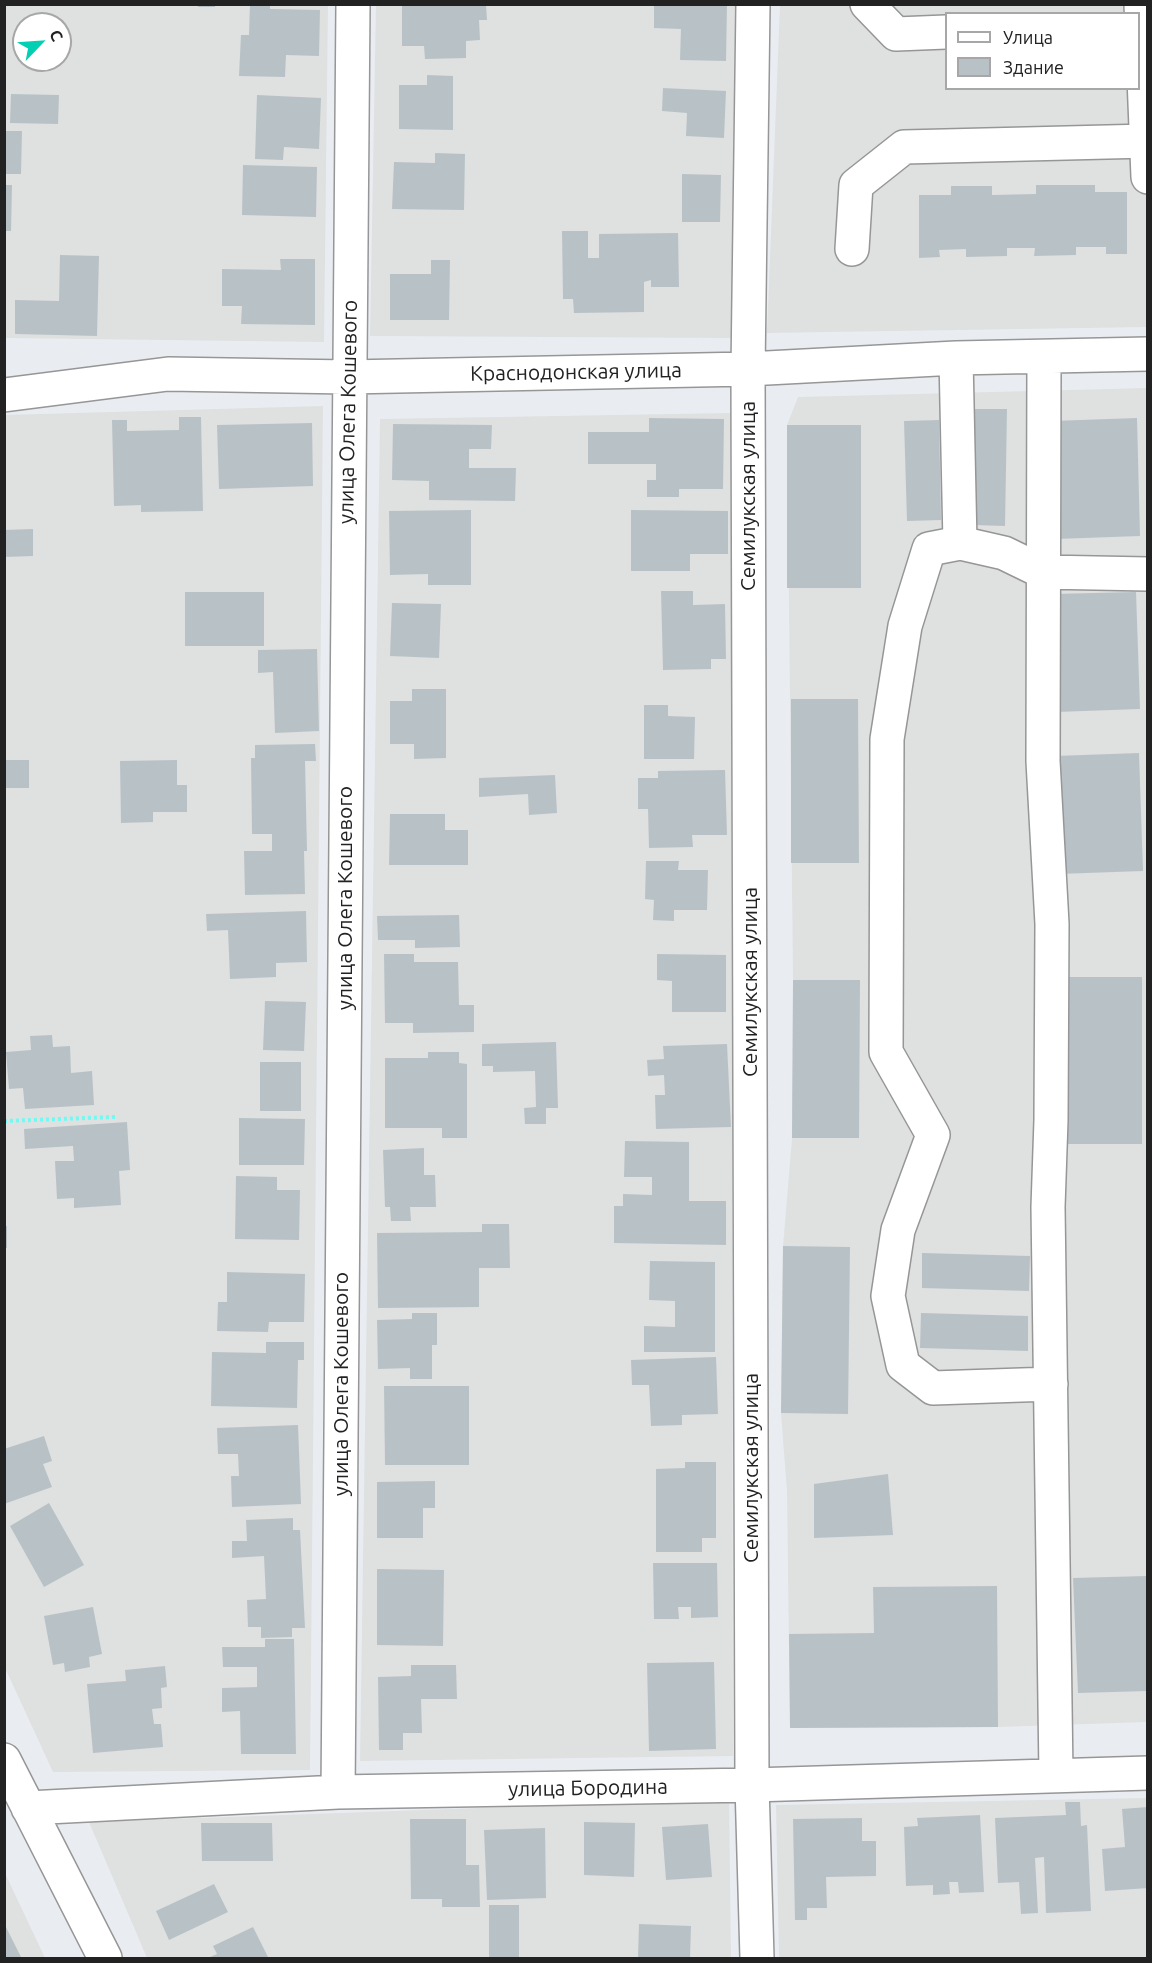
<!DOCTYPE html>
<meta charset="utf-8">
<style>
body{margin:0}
#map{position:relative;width:1152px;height:1963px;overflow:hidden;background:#e9edf2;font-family:Ubuntu,sans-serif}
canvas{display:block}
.frame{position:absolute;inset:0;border:6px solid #222;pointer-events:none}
.legend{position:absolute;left:945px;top:12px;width:195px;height:78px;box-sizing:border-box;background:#fff;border:2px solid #a7a7a7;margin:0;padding:8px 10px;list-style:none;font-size:18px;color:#222}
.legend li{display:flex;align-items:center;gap:12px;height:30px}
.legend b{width:30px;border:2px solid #a7a7a7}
.north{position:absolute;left:12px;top:12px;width:60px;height:60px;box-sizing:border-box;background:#fff;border:2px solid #a7a7a7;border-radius:50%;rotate:65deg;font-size:16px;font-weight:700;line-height:24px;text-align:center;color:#222}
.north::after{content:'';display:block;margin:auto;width:21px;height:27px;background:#03d0b2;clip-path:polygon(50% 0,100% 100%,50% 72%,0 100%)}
</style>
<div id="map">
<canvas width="1152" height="1963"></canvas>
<div class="frame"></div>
<ul class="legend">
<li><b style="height:8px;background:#fff"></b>Улица</li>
<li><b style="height:16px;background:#b8c2c6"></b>Здание</li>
</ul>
<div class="north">С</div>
</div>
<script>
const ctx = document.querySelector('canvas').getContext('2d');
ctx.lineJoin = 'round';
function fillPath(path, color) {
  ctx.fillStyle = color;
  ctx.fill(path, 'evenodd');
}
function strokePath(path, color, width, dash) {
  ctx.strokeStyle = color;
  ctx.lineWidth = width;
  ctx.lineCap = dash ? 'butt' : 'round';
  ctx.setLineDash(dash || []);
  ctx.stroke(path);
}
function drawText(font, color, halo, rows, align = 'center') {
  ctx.font = font + ' Ubuntu,sans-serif';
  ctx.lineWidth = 5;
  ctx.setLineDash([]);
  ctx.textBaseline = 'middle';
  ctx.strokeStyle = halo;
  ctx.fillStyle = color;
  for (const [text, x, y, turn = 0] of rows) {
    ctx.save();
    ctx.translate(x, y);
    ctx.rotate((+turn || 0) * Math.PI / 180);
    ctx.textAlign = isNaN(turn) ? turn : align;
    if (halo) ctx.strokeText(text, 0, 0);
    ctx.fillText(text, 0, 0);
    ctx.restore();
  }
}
const residential = new Path2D(`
 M5,5h323l-4,337 -319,-4zM24,24h36v36h-36z
 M376,5h363l-3,333 -366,-2z
 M780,5h367v322l-380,6zM946,14h192v74h-192z
 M1147,388v1334l-149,5 -208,1 -3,-236 -6,-79 2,-167 9,-108 1,-158 -6,-555 11,-28z
 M323,406l-13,1364 -257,2 -48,-104 -1,-1253z
 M731,413l2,1343 -373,5 20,-1342z
 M1147,1798v160h-368l-3,-153z
 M729,1799l2,159h-584l-58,-136z
 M5,1873l40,85h-40z`);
const building = new Path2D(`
 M198,4h17v3h-17z
 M250,4h20v5l50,1 -1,46 -33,-1 -1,22 -46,-1 2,-41h8z
 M402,4h84l1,16h-8l1,20 -14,1v17l-41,1 -1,-13h-22z
 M654,4h73l-1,57 -46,-1 1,-31 -27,-1z
 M427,75l26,1v54l-54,-1v-44h28z
 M663,88l63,3 -2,47 -38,-2 1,-23 -25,-2z
 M11,94l48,1 -1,29 -48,-1z
 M257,95l64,3 -2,51 -35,-2 -1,13 -28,-1z
 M5,131h17l-1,43h-16z
 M435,153l30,1 -1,56 -72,-1 2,-47 41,1z
 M243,165l74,2 -1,50 -74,-2z
 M682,174l39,1 -1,47h-38z
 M4,185h8l-1,46h-7z
 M1036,185h59v7h32v62h-21v-7h-30v8l-42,1 1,-8h-28v8l-41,1v-8l-27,1 1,7 -21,1v-63h32v-9h41v9l44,-1z
 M562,231h26v27h11v-24l79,-1 1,54h-28v-7l-7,2v30l-70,1 -1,-14h-10z
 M60,255l39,1 -2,80 -82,-2v-34l44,1z
 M280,259h35v66l-74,-1 1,-18h-20v-37l59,1z
 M431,260h19l-1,60h-59v-46h41z
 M975,409h32l-2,117 -32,-1z
 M179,417h22l2,94 -62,1v-7l-27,1 -2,-86h15v11l52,-1z
 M649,418l75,1 -1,70h-44v8h-32v-17h9v-16h-68v-32h61z
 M1137,418l3,118 -84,3 -4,-118z
 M939,420l2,100 -34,1 -3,-100z
 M312,423l1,63 -94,3 -2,-64z
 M393,424l99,1 -1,24h-22v19h47l-1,33 -86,-1v-19l-37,-1z
 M787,425h74v163h-74z
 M471,510v75h-43v-11l-38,1 -1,-64z
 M631,510l97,1v43h-38v17h-59z
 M33,529v27l-29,1v-27z
 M661,591h32v14l32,-1 1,55h-15v10l-48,1z
 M185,592h79v54h-79z
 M1136,592l4,117 -84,3 -4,-118z
 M392,603l49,1 -2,54 -49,-2z
 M317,649l2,82 -44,2 -2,-61 -15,1v-23z
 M412,689h34v69l-32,1v-15h-24v-43h22z
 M791,699h67l1,164h-68z
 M644,705h24v11l27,1 -1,42h-50z
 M315,744l1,17h-11l2,90h-3l1,43 -60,1 -1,-44h28v-17h-20l-1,-76h4v-13z
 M1139,753l4,118 -85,3 -3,-118z
 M4,760h25v28h-25z
 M177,760v25h10v27h-34v10l-32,1 -1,-62z
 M725,770l2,65h-35l1,12 -44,1 -1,-39h-10v-31h20v-7z
 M555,775l2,38 -28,2 -1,-21 -49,3v-19z
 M390,814h55v16h23v35h-79z
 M646,861h33l-1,9h30l-1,40h-33v11l-21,-1 1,-20 -9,-1z
 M306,911l1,51 -31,1v14l-46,2 -2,-49 -21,1 -1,-17z
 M459,915l1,32 -45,1v-8h-37l-1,-24z
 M384,954h30v8h44l1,43h15v27l-61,1v-10h-28z
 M657,954l69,1v57h-54v-31l-15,-1z
 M1068,977h74v167h-74z
 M793,980h67l-1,158h-67z
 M265,1001l41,1 -2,49 -41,-1z
 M52,1035l1,12 17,-1 1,27 21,-2 2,34 -69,4 -2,-21 -14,1 -3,-37 25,-2 -1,-14z
 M556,1042l2,66h-12v16h-21l-1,-16 12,-1 -1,-36 -42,1v-6h-11v-22z
 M727,1044l4,83 -75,2 -1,-34h10l-1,-20 -16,1 -1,-16 17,-1 -1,-13z
 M428,1052h31v11l8,1v74h-25v-10h-57v-70h43z
 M260,1062h41v49h-41z
 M239,1118l66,1 -1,46h-65z
 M127,1122l3,48 -11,1 2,34 -47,3v-10l-17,1 -2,-38h19l-1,-15 -48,3 -1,-20z
 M625,1141l64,1v59h37v44l-112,-2v-37h9v-12l29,1v-18h-28z
 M424,1148v27h11l1,32h-26l1,14h-20l-1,-14h-5l-2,-57z
 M236,1176l41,1v13h23l-1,50 -64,-1z
 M482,1224h27l1,44h-31v39l-101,1 -1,-75 105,-1z
 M4,1226h3v22h-3z
 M783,1246l67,1 -2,167 -67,-1z
 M922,1253l108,3 -1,35 -107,-3z
 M650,1261l65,1v90h-71v-26l31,1v-26l-26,-1z
 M227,1272l78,2 -1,48h-35l-1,10 -51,-1 1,-29h9z
 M412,1313h25v32h-5v34h-22v-11l-32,1 -1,-49 35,-1z
 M921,1313l107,3v35l-108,-3z
 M266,1342h38v18h-6l-1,48 -86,-2 1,-54 54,1z
 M716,1357l2,57 -36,1v10l-31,1 -2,-41h-17l-1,-25z
 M384,1386h85v79h-84z
 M298,1425l3,79 -69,3 -1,-31h8l-1,-22h-20l-1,-26z
 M44,1436l8,25 -9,3 9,23 -48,17v-55z
 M685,1462h31v76h-14v14h-46v-83l29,-1z
 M888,1474l5,61 -79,3v-54z
 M435,1481v27h-12v30h-46v-56z
 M49,1503l35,62 -40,22 -34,-61z
 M293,1518v12h7l5,98h-13v9l-31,1v-11h-13l-1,-27 19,-1 -2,-43 -32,2v-17h15l-1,-21z
 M653,1563h64l1,54 -27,1v-11h-13l1,12h-25z
 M377,1569l67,1 -1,76 -66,-1z
 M1146,1576l2,115 -70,2 -5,-115z
 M997,1586l1,141 -208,1 -1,-94 85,-1 -1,-46z
 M93,1607l9,47 -13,3 1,10 -25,5 -1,-9 -11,2 -9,-49z
 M265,1639h29l2,115h-55l-1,-43 -18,1v-24l35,-1v-20h-34l-1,-20h43z
 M714,1662l2,87 -67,2 -2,-88z
 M411,1665h45l1,34h-36l1,34h-19v17h-24l-1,-73 33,-1z
 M165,1666l2,21 -6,1 1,20 -10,1 2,15h7l2,23 -70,6 -6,-69 39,-3 -1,-11z
 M1065,1802h15l1,24 6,-1 4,86 -45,2 -2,-56 -9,1 3,55 -17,1 -2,-32 -21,1 -3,-65 71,-3z
 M1148,1807v81l-43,3 -3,-42 23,-2 -3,-38z
 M980,1815l4,77 -25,1 -1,-11h-9l1,12 -17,1v-10l-27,1 -2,-59 14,-1 -1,-8z
 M862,1818v23h14v35l-50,1 1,31h-20v12h-12l-2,-101z
 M410,1819h56v46h13l1,42h-38v-8h-31z
 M584,1822l51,1 -1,54 -50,-2z
 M201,1823h71l1,38h-71z
 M708,1824l4,53 -46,3 -4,-53z
 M545,1828l1,70 -59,2 -3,-70z
 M214,1884l14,28 -59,28 -13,-29z
 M489,1905h30v53h-30z
 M4,1923l17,34 -3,1h-14z
 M639,1924l52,2 -1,32h-52z
 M253,1927l15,30 -60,1 9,-4 -4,-8z`);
const path = new Path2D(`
 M4,1121l111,-4`);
const minor = new Path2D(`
 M753,4l-5,365 4,1416 5,173
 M867,4l29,30 50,-2
 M1141,4l7,173
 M852,249l4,-64 48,-38 244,-6
 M1044,357l-1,404 9,163 -1,196 -3,87 8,568
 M956,358l4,185 -31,6 -24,77 -18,113 -1,313 47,83 -35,95 -10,66 15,69 30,23 118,-4
 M4,395l164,-21 180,3 400,-8 208,-11 192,-4
 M960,543l44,10 39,19 105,2
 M4,1760l101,198
 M338,1792l15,-1788
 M28,1808l310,-16 414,-7 396,-12`);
const streetNames = [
 ["Краснодонская улица",576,372,-1],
 ["улица Олега Кошевого",348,412,-89],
 ["Семилукская улица",748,496,-90],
 ["улица Олега Кошевого",345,898,-90],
 ["Семилукская улица",750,982,-90],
 ["улица Олега Кошевого",341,1384,-90],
 ["Семилукская улица",751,1468,-90],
 ["улица Бородина",588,1788,-1]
];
fillPath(residential, '#dfe0e0');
fillPath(building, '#b8c2c6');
strokePath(minor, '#969696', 36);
strokePath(path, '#74f8f2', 4, [3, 3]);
strokePath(minor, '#fff', 33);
drawText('21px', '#222', '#fff', streetNames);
</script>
